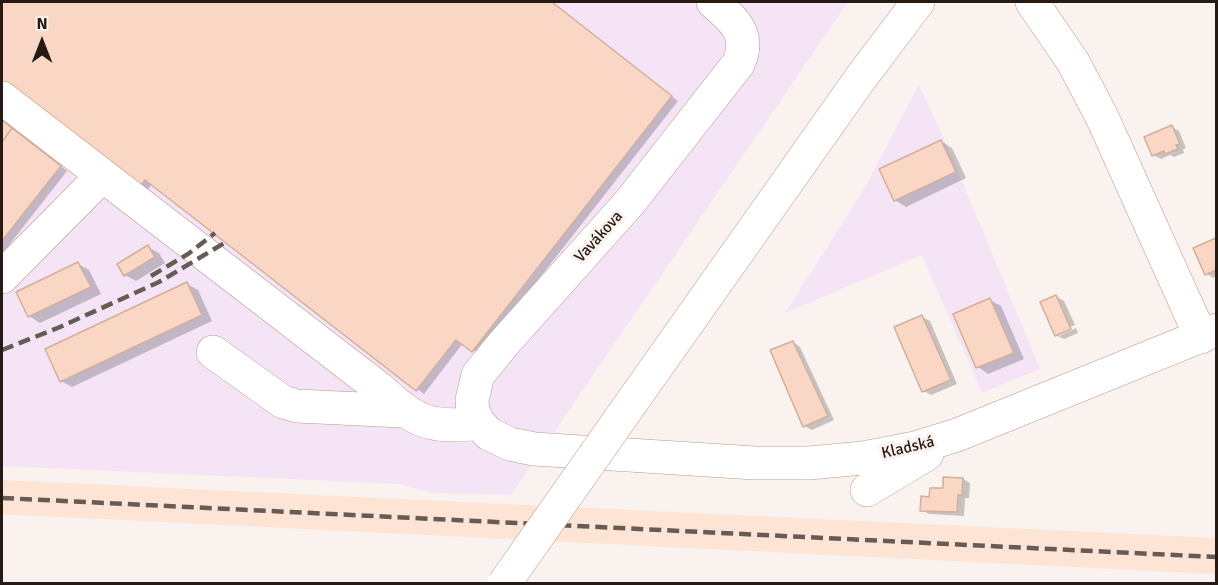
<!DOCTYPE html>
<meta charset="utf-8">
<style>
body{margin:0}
#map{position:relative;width:1218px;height:585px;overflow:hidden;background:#faf2ee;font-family:Signika,sans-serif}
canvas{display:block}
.frame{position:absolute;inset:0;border:3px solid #261a13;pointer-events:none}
.north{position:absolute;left:12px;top:12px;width:60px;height:60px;-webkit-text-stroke:4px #faf2ee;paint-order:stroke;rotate:0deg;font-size:16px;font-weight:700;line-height:24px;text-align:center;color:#261a13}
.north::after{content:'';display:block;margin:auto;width:21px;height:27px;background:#261a13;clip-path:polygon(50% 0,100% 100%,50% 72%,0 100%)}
</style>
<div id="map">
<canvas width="1218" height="585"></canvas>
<div class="frame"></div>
<div class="north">N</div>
</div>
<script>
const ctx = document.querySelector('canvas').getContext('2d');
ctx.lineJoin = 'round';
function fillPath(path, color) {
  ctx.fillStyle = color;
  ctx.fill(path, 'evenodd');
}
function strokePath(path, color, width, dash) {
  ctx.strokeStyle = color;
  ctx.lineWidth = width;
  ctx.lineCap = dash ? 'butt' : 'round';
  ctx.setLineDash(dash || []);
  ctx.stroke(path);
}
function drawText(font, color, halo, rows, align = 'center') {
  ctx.font = font + ' Signika,sans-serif';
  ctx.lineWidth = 6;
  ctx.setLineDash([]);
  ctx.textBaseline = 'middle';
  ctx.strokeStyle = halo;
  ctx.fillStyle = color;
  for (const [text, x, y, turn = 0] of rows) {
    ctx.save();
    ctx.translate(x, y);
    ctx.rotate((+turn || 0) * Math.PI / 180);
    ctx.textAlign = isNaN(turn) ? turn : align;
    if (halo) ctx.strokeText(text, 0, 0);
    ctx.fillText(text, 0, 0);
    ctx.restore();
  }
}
const industrial = new Path2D(`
 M2,2h846l-337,493 -77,-2 -34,-9 -398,-18z
 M919,85l33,72 88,212 -58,24 -60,-138 -137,58 78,-122z`);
const built = new Path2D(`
 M2,480l1214,58v36l-1214,-60z`);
const shadow = new Path2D(`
 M2,2h549l127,99 -198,253 -17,-11 -39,51 -272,-210 -6,8 -8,-4 -136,-107z
 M2,119l65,52 -65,83z
 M1172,127l7,4 7,17 -3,1 1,4 -10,4 -4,-2 -9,4 -8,-4z
 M941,141l11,7 14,30 -60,29 -11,-7z
 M1216,240v36l-3,2 -7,-5 -11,-24z
 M148,247l11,6 6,10 -29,18 -11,-6z
 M78,264l11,6 12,24 -61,29 -11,-7z
 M187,284l11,6 14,31 -140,66 -11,-6z
 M1056,296l8,5 11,24 -16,7v4l17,-8 2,5 -14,6 -8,-4z
 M990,300l11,6 23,53 -36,15 -10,-7 -23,-52z
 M922,317l8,4 27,63 -26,11 -7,-4z
 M793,342l7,5 34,73 -22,10 -8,-4z
 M945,478l18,1 7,4 -1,15h-4l-1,18 -35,-2 -8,-4 9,-11 14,-9z`);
const building = new Path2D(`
 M2,2h550l120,94 -200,256 -16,-12 -40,51 -271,-211 -7,9 -136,-106z
 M2,120l10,8 -10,14z
 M1172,125l8,19 -4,1 2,4 -13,5 -1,-3 -12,5 -8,-19z
 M12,128l49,38 -59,75v-99z
 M941,140l15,32 -62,29 -15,-32z
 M1216,238v32l-11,5 -12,-27z
 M148,245l7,12 -31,19 -7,-12z
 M78,262l13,25 -63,30 -12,-25z
 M187,282l15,33 -142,67 -15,-33z
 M1056,295l15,34 -16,7 -15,-34z
 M990,298l24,55 -38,15 -23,-54z
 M922,315l29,65 -29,12 -28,-65z
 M793,341l35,75 -25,11 -33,-77z
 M943,477l20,1 -1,17h-4l-1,17 -37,-1 1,-15 8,1 1,-9h13z`);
const minor = new Path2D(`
 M713,2c21,18 39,33 25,62l-108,138 -126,141 -26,32 -6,25 1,12 6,11 10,11 21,10 24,5 221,14h54l54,-5 52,-10 42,-13 259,-105
 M1032,2l41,60 29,55 99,220
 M2,98l378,291c35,33 50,40 99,34
 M2,277l100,-101
 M213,352l70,50 14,4 106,5
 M867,490l60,-36`);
const major = new Path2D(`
 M634,399l226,-320 58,-77`);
const rail = new Path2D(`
 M151,276l37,-22 27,-21
 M2,350l58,-23 99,-45 67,-40
 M2,498l1214,59`);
const majorBridge = new Path2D(`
 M504,584l130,-185`);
const streetNames = [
 ["Vavákova",599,237,-48],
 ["Kladská",908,448,-13]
];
fillPath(industrial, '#f4e4f6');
fillPath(built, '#fde4d5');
fillPath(shadow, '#0003');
fillPath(building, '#fad7c4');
strokePath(building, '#d0af9c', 1.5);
strokePath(minor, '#b99986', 34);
strokePath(major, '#b99986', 34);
strokePath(minor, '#fff', 33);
strokePath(major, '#fff', 33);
strokePath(rail, '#665b55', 4.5, [12, 6]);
strokePath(majorBridge, '#b99986', 34, []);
strokePath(majorBridge, '#fff', 33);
drawText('16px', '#261a13', '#faf2ee', streetNames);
</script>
